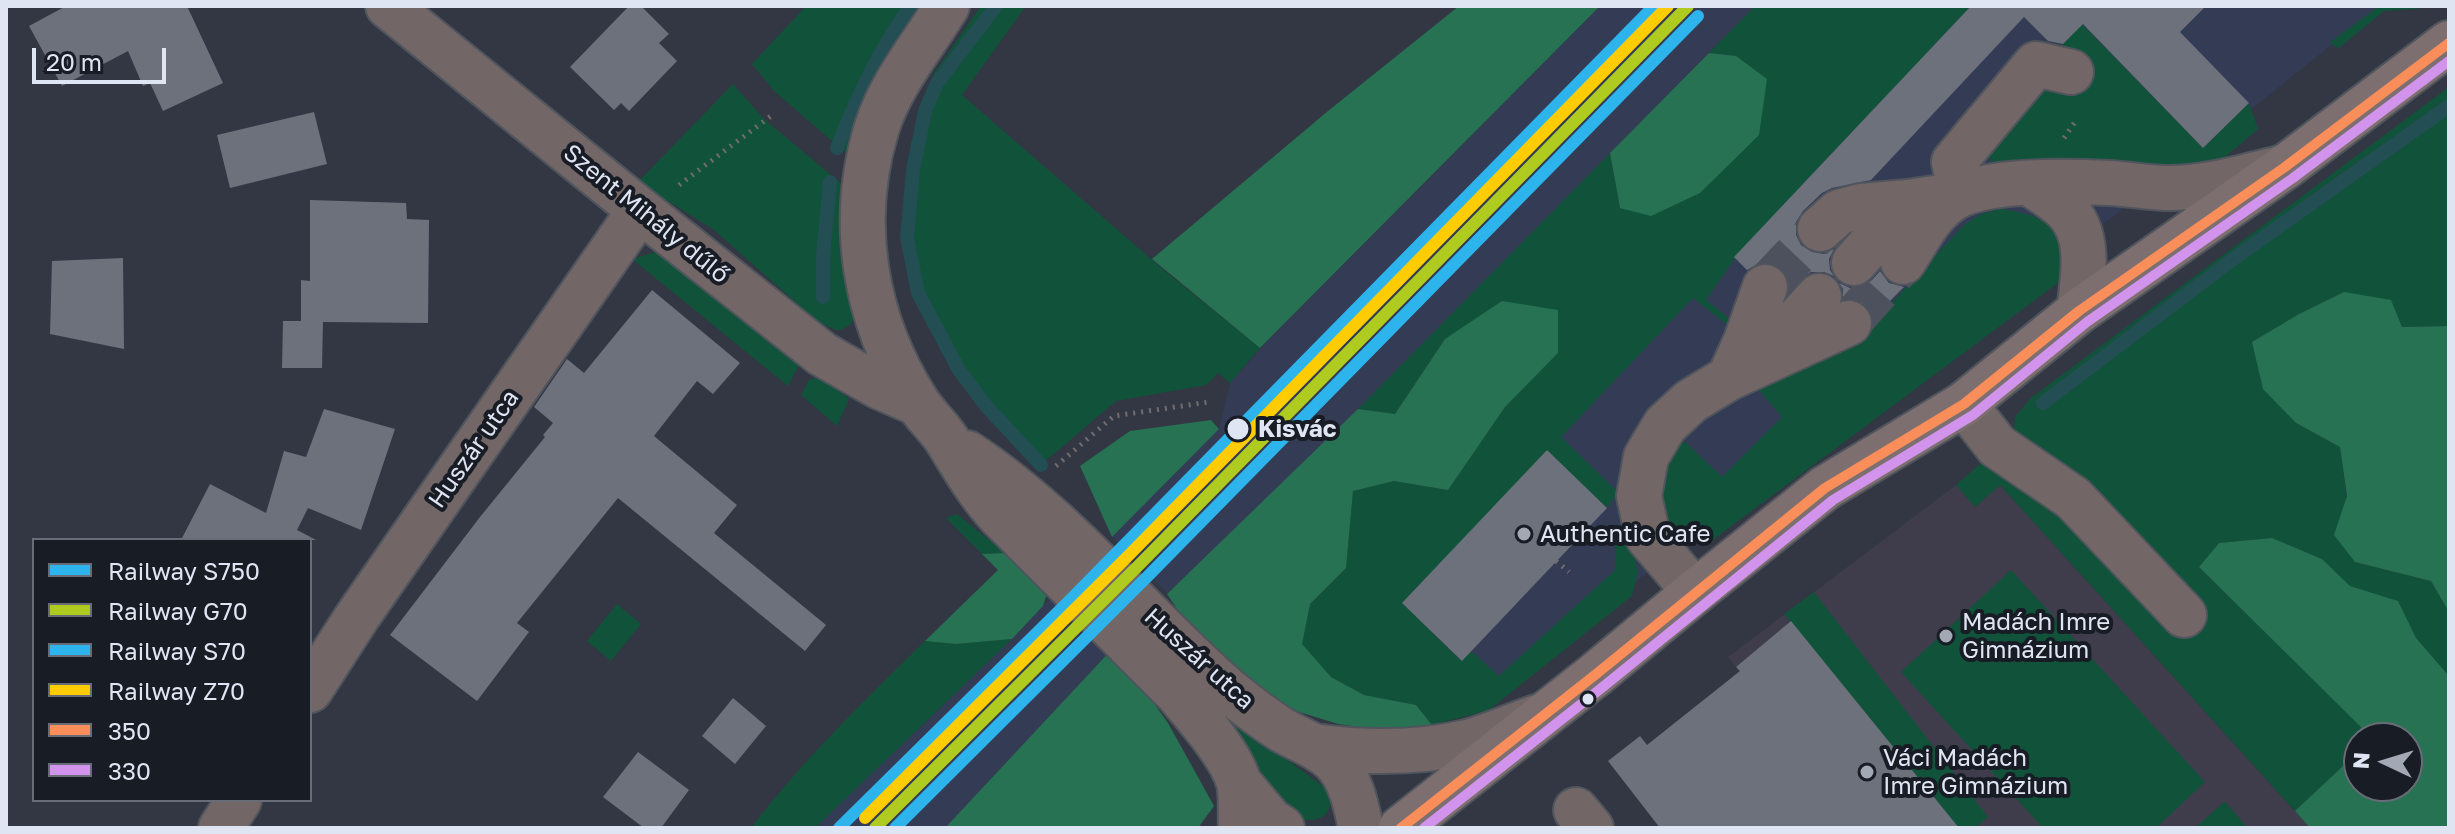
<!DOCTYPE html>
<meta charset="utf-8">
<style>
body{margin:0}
#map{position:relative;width:2455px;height:834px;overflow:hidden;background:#323743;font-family:"Golos Text",sans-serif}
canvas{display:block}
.frame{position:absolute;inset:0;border:8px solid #e0e5f3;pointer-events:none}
.legend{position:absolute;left:32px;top:538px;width:280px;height:264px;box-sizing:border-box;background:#181c25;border:2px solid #686c77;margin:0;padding:10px 14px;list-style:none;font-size:24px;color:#e0e5f3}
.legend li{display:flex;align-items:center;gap:16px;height:40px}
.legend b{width:40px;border:2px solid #686c77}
.north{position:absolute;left:2343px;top:722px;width:80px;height:80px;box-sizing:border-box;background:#181c25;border:2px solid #686c77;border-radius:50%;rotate:274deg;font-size:22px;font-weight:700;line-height:32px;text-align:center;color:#e0e5f3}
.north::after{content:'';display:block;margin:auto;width:28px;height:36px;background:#a3a8b5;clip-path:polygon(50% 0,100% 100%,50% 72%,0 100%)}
.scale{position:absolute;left:32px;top:48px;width:134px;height:36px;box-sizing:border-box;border:4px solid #e0e5f3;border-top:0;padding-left:10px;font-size:24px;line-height:28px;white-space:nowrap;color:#e0e5f3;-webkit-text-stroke:6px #181c25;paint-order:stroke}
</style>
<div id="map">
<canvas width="2455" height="834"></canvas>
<div class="frame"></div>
<ul class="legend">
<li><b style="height:10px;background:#2db4ed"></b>Railway S750</li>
<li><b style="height:10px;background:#b0cb1f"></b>Railway G70</li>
<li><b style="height:10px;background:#2db4ed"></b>Railway S70</li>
<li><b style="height:10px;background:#fecc00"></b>Railway Z70</li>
<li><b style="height:10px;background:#fa8e5a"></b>350</li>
<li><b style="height:10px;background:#d193ec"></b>330</li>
</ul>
<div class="north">N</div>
<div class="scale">20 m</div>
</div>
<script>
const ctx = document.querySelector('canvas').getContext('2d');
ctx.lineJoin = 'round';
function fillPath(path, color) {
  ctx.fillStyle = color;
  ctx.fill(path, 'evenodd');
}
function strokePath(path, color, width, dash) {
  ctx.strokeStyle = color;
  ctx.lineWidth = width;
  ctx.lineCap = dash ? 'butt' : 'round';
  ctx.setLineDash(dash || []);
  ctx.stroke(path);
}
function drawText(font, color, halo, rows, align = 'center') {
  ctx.font = font + ' "Golos Text",sans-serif';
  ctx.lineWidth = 8;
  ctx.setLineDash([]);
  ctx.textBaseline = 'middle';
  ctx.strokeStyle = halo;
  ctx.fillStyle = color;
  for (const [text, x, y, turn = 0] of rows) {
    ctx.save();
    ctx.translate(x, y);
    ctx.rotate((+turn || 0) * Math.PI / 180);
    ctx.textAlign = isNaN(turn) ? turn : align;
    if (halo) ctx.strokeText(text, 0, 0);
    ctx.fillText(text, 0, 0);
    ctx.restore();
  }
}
const built = new Path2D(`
 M1600,6h155l-530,538 -58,49 -55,-56 107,-108 11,-46 30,-34z
 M1971,6h409l-177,142 -712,544 -89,-89z
 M1058,590l56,57 -169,181h-130l197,-189z`);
const education = new Path2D(`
 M1956,485l19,22 25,-22 310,343h-445l-137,-171z`);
const green = new Path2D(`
 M806,6h113l-34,53 -27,69 -5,31 -79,-68 -22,-27z
 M981,6h45l-64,89 204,177 94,76 -30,35 -12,-10 -12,12 -90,16 -75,64 -54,-58 -28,-37 -41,-77 -13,-60 8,-64 20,-94z
 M1755,6h216l-231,245 -34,49 24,19 -4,5 -33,-26 -132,139 57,55 -11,16 -60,-57 -145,152 59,58 10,-10 28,25 116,-106 1,-46 12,8 10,40 -6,24 -143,114 -57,15 -16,-20 -52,-10 -33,-18 -30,-33 9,-40 36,-36 7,-77 41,-10 54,9 57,-83 53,-54 -113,-14 -50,75 -37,-5 252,-256 10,55 116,-152 -27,-3z
 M2379,6h42l-4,3 -33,2 -45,37 -10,-5z
 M2082,24l121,124 46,-45 9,26 -34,29 -30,12 -196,-4 -11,-9v-14l70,-93z
 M733,84l31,35 85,71 11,118 -10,17 -12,6 -20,-9 -104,-92 -76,-48z
 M2449,87v239l-47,1 -58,-35 -45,22 -47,28 44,81 44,24 15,115 76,19 18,31v64l-33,-38 -18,-37 -48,-15 -28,-27 -50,-21 -53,5 -20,24 174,171h-14v13l-64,60 -295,-326 -25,22 -19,-22 57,-50 2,-18 16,-19z
 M2000,209c29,3 66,14 67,49 1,8 -5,17 -8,24l-349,260c-6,0 -13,1 -19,-1 -26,-10 -37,-51 -28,-77 3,-8 12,-18 18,-26l41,39 60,-60 -24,-28 102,-52 104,-112 17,-11z
 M656,252l35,14 112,92 -15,28 -156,-127z
 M820,376l29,23 -12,27 -36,-31 8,-15z
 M957,514l48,39 -23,1 -36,-36z
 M2011,570l194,212 -49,46h-113l-142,-156z
 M1814,592l174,225 -13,11h-27l6,-6 -170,-208z
 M617,604l24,20 -30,37 -24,-20z
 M1139,622l127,122 58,43c18,30 -10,40 -35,28z
 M1012,639l-197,189h-64c51,-67 113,-127 174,-187l31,3z
 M2225,802l23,26h-53l29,-26z`);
const forest = new Path2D(`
 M1459,6h141l-340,342 -108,-89 176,-148z
 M1709,53l27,3 31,23 -8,56 -59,58 -49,23 -31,-8 -10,-55z
 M2344,292l47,8 11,27 47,-1v286l-18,-31 -76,-19 -21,-27 13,-39 -7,-49 -44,-24 -33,-34 -11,-47 47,-28z
 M1502,301l56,9v43l-53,54 -57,83 -54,-9 -41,10 -7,77 -36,36 -8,40 29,33 33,18 52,10 16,20 -52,5 -42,-6 -42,-13 -37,-21 -53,-38 -39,-58 191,-185 37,5 50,-75z
 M1211,420l8,9 -107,108 -32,-71 50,-35z
 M2272,538l50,21 28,27 48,15 18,37 33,38v152h-139l-15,-17 64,-60v35h48v-48h-35l-173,-171 20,-24z
 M1005,553l27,18 17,16 -6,19 -31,33 -56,5 -31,-3 73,-71 -16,-16z
 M1114,647l54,76 46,83 -16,22h-253z`);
const stream = new Path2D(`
 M996,6l-59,77 -12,28 -12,59 -6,68 11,55 41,77 28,37 54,58
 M837,148c19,-49 42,-99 74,-142
 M823,297v-42l7,-73
 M2043,403l193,-146 213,-151`);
const building = new Path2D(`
 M66,6h121l36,77 -60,28 -13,-28 -7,3 -15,-35 -66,35 -33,-60z
 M629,6h12l28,28 -10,9 18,18 -48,50 -8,-8 -7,7 -44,-43z
 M1971,6h235l-26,26 69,71 -46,45 -120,-124 -20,20 -15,-3 -24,-24 -153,163 -39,8 -10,5 -19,18 -7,11v13l5,10 11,7 12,2 10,-5 -5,10 1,11 4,6 -10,-4h-13l-10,7 -12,13v-10l-5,-11 -10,-7 -14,-1 -13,7 -13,-13z
 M314,112l13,52 -97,24 -13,-53z
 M310,200l96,3 1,16 22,1 -1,103 -105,-1 -1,46h-40l1,-47h18v-41l9,1z
 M123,258l1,91 -74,-15 2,-73z
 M1880,271l9,12 15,4 -31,31 -2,-6 -8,-10 -11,-4 -9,1v-10l-4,-6 11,5 11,-1 11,-7z
 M652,290l88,73 -27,31 -16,-13 -43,55 83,69 -23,28 112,92 -21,26 -187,-153 -101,125 12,9 -52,69 -87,-66 90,-118 65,-80 -2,-2 10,-12 -19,-16 33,-48 17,14z
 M324,409l71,20 -34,101 -53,-22 -11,22 19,10h-135l29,-56 56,29 18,-62 22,6z
 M1547,450l60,58 -145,153 -60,-58z
 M1791,621l168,207h-299l-52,-67 32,-25 7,9 93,-74 -4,-4z
 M733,698l33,28 -31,38 -33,-28z
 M638,752l51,38 -28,38h-17l-41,-31z`);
const minorTunnel = new Path2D(`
 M1765,287l55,-58
 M1849,323l54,-61`);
const path = new Path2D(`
 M2064,138l11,-16
 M679,185l92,-69
 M1056,466l58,-50 95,-14
 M1556,561l13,11`);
const minor = new Path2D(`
 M388,6l252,204 182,144 56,32 39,17
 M947,6c-24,39 -56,77 -70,121 -29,94 -13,192 40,275 8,13 21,24 30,38 17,27 30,51 52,75l179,179c19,23 53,60 61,89 3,14 1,31 2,45
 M2029,183c12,8 26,16 36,26 27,25 18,70 14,102
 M1820,229l19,-17 22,-6 47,-4
 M1903,262c16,-24 30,-56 59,-68 37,-15 107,-13 147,-11 18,1 37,4 55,5 41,1 82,-12 121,-21
 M1854,263l54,-61 53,-8 -7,-32 82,-98 35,8
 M1765,348l33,-29 21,-23
 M1731,374l15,-33 19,-54
 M1964,404l33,42 76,52 111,117
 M967,453c99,65 173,160 261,237 17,14 35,28 54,40 17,10 37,16 52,31 17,18 22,44 27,67
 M1695,592l-47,-55 -9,-41 7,-39 19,-32 26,-24 38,-23 120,-55
 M310,690l47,-73 283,-407
 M1313,746c51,7 103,8 154,-4 23,-6 47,-17 70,-25
 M1239,783l31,37 12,8
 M1576,810l15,18
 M221,828l18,-28`);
const major = new Path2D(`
 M1401,828l194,-153 100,-83 130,-104 139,-84 115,-93 206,-144 164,-124`);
const bus1 = new Path2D(`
 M1401,828l194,-153 230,-187 139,-84 115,-93 206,-144 164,-124`);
const bus2 = new Path2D(`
 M1424,828l180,-142 229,-186 140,-85 114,-93 206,-144 156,-117`);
const rail1 = new Path2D(`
 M839,828l230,-227 585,-595`);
const rail2 = new Path2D(`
 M875,828l264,-263 549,-559`);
const rail3 = new Path2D(`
 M895,828l254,-253 549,-559`);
const rail4 = new Path2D(`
 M865,818l264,-263 539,-549`);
const markers = [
 [1238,429,12,"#e0e5f3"],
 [1524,534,8,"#a3a8b5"],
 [1946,636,8,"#a3a8b5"],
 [1588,699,7,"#e0e5f3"],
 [1867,772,8,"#a3a8b5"]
];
const streetNames = [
 ["Szent Mihály dűlő",646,214,39],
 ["Huszár utca",474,449,-55],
 ["Huszár utca",1199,659,42]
];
const stopNames = [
 ["Kisvác",1258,429]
];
const poiNames = [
 ["Authentic Cafe",1540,534],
 ["Madách Imre",1962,622],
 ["Gimnázium",1962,650],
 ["Váci Madách",1883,758],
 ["Imre Gimnázium",1883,786]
];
fillPath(built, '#333b55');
fillPath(education, '#3f3c4c');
fillPath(green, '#11533a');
fillPath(forest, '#267253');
strokePath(stream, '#234e53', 14);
fillPath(building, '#6d717c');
strokePath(minorTunnel, '#4c515d', 44, [44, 22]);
strokePath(minor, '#50545d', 48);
strokePath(major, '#50545d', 48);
strokePath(path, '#726c6e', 5, [2, 6]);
strokePath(minor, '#726766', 44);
strokePath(major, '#7d6f6f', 44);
strokePath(bus1, '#fa8e5a', 10);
strokePath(bus2, '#d193ec', 10);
strokePath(rail1, '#2db4ed', 12);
strokePath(rail2, '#b0cb1f', 12);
strokePath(rail3, '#2db4ed', 12);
strokePath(rail4, '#fecc00', 12);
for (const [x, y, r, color] of markers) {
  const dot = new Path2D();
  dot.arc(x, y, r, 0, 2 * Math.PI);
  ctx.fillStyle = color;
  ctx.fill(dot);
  strokePath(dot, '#181c25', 3);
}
drawText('24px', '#e0e5f3', '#181c25', streetNames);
drawText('bold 24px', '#e0e5f3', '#181c25', stopNames, 'left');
drawText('24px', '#e0e5f3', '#181c25', poiNames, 'left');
</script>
